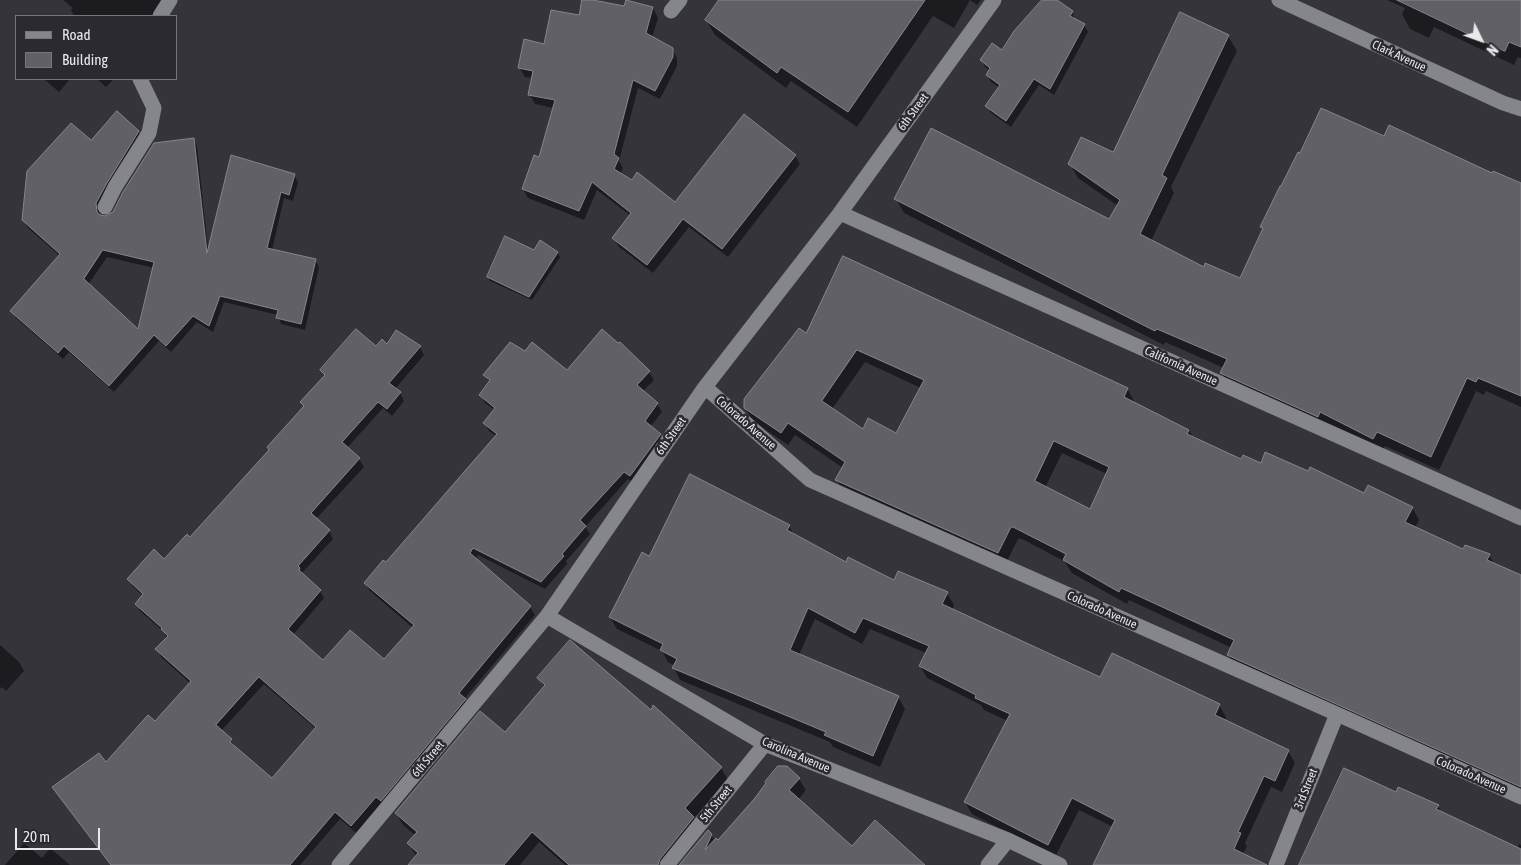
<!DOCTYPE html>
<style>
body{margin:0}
#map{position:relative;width:1521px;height:865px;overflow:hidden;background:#35343a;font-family:"Asap Condensed",sans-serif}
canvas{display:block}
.legend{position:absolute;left:15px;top:15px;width:162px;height:65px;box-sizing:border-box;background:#2b2a30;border:1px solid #77767b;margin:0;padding:6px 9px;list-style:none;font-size:15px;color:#e9e9ec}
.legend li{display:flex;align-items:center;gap:10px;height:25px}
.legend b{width:25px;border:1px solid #77767b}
.north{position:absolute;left:1456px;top:15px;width:50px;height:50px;-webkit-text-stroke:4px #2b2a30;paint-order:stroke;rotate:132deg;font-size:14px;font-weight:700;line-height:20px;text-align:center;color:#e9e9ec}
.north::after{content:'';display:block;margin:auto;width:18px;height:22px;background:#e9e9ec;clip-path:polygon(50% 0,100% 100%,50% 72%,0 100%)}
.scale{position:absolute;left:15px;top:828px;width:85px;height:22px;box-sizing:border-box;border:2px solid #e9e9ec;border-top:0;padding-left:6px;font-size:15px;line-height:18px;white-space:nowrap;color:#e9e9ec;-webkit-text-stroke:4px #2b2a30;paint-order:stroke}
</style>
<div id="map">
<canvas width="1521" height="865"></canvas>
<ul class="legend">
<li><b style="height:6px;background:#85858c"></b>Road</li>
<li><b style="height:14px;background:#616067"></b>Building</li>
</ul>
<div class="north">N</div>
<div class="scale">20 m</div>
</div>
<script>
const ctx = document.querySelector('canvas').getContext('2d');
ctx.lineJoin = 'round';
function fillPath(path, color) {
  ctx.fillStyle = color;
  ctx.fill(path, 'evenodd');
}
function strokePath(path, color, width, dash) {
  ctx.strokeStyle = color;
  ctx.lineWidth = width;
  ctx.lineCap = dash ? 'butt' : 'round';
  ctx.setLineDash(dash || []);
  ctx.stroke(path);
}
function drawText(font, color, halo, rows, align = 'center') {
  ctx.font = font + ' "Asap Condensed",sans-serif';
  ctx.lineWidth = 5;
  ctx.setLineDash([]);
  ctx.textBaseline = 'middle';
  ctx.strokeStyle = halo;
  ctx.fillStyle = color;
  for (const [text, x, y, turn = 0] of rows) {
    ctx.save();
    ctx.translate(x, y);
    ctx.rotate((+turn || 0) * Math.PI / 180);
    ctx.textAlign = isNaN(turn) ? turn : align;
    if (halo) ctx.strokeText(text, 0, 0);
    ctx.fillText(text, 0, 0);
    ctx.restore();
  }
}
const shadow = new Path2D(`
 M63,0h103l-10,16h-82l-3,-6 2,-2z
 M583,0l42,8h28l5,10 -6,20 20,11 5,9v8l-17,33 -22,-11 -19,73 4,7 -3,6 56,30 119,-49 5,9 -72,93 -39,-30 -36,46 -34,-26 -5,-9 17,-22 -34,-26 -13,30 -56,-22 -5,-9 17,-30 14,-51 -19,-4 -5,-9 3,-17 -8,-1 -6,-10 61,-51z
 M721,0h260l-4,5 -7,-5 -16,28 -21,-12 -76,111 -66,-46 -5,7 -71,-53 -9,-15z
 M1044,0h11l17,12 3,8 9,5 4,7 -34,63 -15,-10 -28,42 -20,-14 -4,-7 13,-18 -9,-6 -4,-7 3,-4 -5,-4 -4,-7 22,-8z
 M1387,0h134v58l-3,-1 -4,8 -80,-38 -5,11 -19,-9 -8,-15 3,-6z
 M1228,36l9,15 -66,136 3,6 -23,48 53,27 36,12 24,-50 -2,-3 122,-90 137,48v222l-35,-16 -2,4 -8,-4 -37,79 -54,-24 -3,6 -152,-64 -8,-15 2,-5 -59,-26 -1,3 -260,-132 -8,-14 214,21 8,-14 -40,-28 -8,-14 43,-11z
 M44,79h26l-11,13z
 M97,79h17l-8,8z
 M138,132l4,7 -42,71v6h10l83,-76 4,6 11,103 86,-74 4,7 -5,19 -9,-3 -12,52 43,10 4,7 -14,63 -24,-6 -3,-9 -54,-13 -11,30 -16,-10 -26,30 -12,-11 -45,51 -45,-40 -6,7 -47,-41 -4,-7 48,-55 -33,-29 -4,-8 68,-77zM107,257l47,11 -15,64 -51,-47z
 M541,242l17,11 2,4 -28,43 -42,-19 -2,-4 46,-25z
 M807,335l320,53 7,13v2l55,27 4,8 49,22 67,12 56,22 47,13 7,13 -4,8 49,23 25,4 6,10 26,11v220l-285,-128 -8,-13 4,-7 -103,-48 -2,4 -55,-31 -8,-12 -42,-22h-4l-13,26 -161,-72 -7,-13 6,-12 -48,-33 -7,10 -35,-24 -8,-13zM865,362l56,26 -24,46 -34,-4 -31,-21zM1062,453l45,21 -17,37 -45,-23z
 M620,344l29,28 5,8 -11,11 14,13 5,8 -12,15 10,8 5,8 -31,40 -6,-4 -43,48 5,7 -24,27 1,3 -22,25 -67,-34 -3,5 55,47 5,8 -71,84 5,8 -113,126 -16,-14 -40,46h-189l-49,-66 93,-77 35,-39 -29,-26 -4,-8 10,-11 -3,-6 -23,-20 -5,-8 7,-8 -10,-9 -5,-8 36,-18 26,-22 80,-88 35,-44 20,-31 -3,-6 54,-22 11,-2 33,1 4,8 -29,34 5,4 4,8 -12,15 -9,-8 -36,40 12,11 5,8 -48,52 13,12 4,8 -31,34 18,18 4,7 -31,37 31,27 60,-1 29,-33 -43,-37 -5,-8 21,-19 111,-127 -8,-6 -4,-8 10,-13 -10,-7 -4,-8 9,-12 -5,-8 40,-23 42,20zM264,684l52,45 -44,51 -37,-33 -4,-7 -10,-9z
 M789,526l5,9 52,28 48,19 53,11 7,12 -2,5 148,69 119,26 7,12 -2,4 64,30 7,12 -13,29 -11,-5 -26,56 2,3 -4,8 7,11h-155l18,-38 -34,-17 -24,47 -83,-43 -7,-12 43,-81 -24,-11 -3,-5 -54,-27 -7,-12 6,-13 -56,-24 -8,15 -47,-25 -16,36 99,42 7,12 -25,58 -47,-20 -3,-5 -150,-62 -6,-12 1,-2 -7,-4 -6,-11 -45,-22 -7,-12 39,-60z
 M0,645l19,17 5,9 -18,20 -4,-4 -2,2z
 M539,678l112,34 3,-5 67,61 7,12 -34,38 6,11 -29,36h-106l-26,-23 -19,23h-110l7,-8 -9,-14 7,-8 -12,-10 -7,-12 110,-80 39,-45z
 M799,779l7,11 -8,10 54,48 71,17h-242l30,-30 4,6 3,1z
 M1396,794l42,12 4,8 75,35 2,-5 2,1v20h-220z
 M24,843l18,15 8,-10 20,17h-65z`);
const building = new Path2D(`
 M582,0h11l31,6 2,-6 27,7 -7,26 27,15v9l-18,34 -22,-11 -19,74 5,4 -5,11 18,11 5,-8 38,30 69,-88 52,41 -74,94 -39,-30 -36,46 -35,-27 19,-25 -39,-31 -13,29 -57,-22 12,-34 5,2 16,-57 -27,-5 5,-24 -15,-3 6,-29 20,5 7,-34 28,5z
 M719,0h206l-77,112 -67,-45 -4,6 -72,-53z
 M1042,0h15l16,11 -3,5 15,8 -35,65 -16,-10 -28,42 -21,-15 15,-21 -14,-10 4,-7 -10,-8 12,-17 10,7 12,-19z
 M1397,0h124v47l-12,-5 -4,9z
 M1180,12l49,23 -67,140 5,3 -27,56 64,33 1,-4 35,15 23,-50 -3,-1 20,-41h1l17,-34 2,1 21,-45 63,28 5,-11 103,48 1,-2 28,12v213l-43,-18 -2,4 -9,-4 -36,79 -54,-25 -4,7 -53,-27 -2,5 -98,-44 7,-14 -70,-30 -2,2 -261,-132 37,-71 178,91 11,-19 -52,-36 13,-27 32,15z
 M117,111l22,20 -32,52 -11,20 1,9 3,3 5,1 8,-4 10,-20 31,-49 40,-5 13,115 24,-98 64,19 -6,21 -8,-3 -14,56 49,11 -15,65 -25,-6 2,-8 -58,-14 -11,30 -16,-10 -27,30 -12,-11 -45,51 -45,-40 -6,7 -48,-42 50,-57 -38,-34 5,-49 44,-48 20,17zM103,250l51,12 -16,67 -54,-50z
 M505,236l29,14 6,-10 18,12 -29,45 -42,-20z
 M843,256l285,132 -4,9 65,33 -2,4 54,25 2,-4 18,8 4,-11 43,19 2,-4 54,26 4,-8 45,22 -8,15 58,27 2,-4 25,9 -3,6 34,15v212l-294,-132 7,-15 -113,-52 -2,4 -56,-32 3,-6 -53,-27h-2l-13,26 -163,-73 10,-18 -57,-39 -7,10 -37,-25v-9l55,-71 7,5zM857,350l67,30 -28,53 -28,-15 -5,11 -41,-28zM1054,441l55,26 -19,42 -55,-28z
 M356,329l20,17 6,-7 5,5 9,-14 25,16 -32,37 12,9 -14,17 -9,-7 -36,40 18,16 -49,55 19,17 -32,36 2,2 -1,2 22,20 -33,39 35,31 27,-30 34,29 30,-34 -50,-42 19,-23 3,2 111,-128 -14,-11 12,-15 -16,-13 11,-15 -7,-5 27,-33 15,9 7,-9 35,28 35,-41 16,14 2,-1 30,29 -13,14 21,18 -13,18 16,13 -31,42 -6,-4 -44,48 6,6 -24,28 2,2 -23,26 -68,-34 -3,5 61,53 -72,87 7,6 -85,102 -5,-4 -25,29 -16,-14 -45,53h-179l-59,-78 47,-34 7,9 42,-47 7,6 36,-40 -36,-32 13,-13 -7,-7 1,-1 -27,-24 8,-10 -16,-15 27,-30 10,10 23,-25 3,3 79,-87 -2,-3 37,-41 -4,-4 25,-27 -5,-5zM259,677l57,50 -44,51 -42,-36 2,-3 -16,-14z
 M690,474l100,51 -3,5 59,32 2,-5 46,23 4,-9 50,21 -6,12 158,73 12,-24 108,51 -5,11 74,35 -14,31 -11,-5 -26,56 3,1 -7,16 33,16h-174l22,-45 -43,-22 -24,47 -84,-43 46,-88 -35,-16 1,-3 -57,-29 10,-20 -66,-28 -8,15 -47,-25 -18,42 109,46 -26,60 -49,-21 2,-3 -154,-64 5,-9 -17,-9 3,-6 -54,-27 33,-65 7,4z
 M570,640l81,70 2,-5 69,62 -37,41 9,9 -34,42 -2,6h-89l-37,-33 -28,33h-96l10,-12 -11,-10 10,-11 -22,-19 85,-102 25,21 40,-47 -8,-7z
 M778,766h9l13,12 -11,12 63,56 23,-26 50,45h-246l29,-35 4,4 -7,16 11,-12 2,2 37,-42 11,-15 -1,-1z
 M1344,768l52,24 2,-5 41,18 -3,4 85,40v16h-222z`);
const street = new Path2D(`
 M1279,0l224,103 18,6
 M671,11l9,-11
 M160,16l10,-16
 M105,207l10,-20 34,-54 5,-25 -14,-29
 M840,213l681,305
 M705,387l105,93 527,234 184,83
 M547,616l218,128 243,96 52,25
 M339,865l208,-249 158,-229 135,-174 154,-213
 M667,865l98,-121
 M988,865l20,-25
 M1276,865l61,-151`);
const streetNames = [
 ["Clark Avenue",1399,56,25],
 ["6th Street",913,112,-54],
 ["California Avenue",1181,366,24],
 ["Colorado Avenue",746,423,41],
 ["6th Street",671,436,-55],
 ["Colorado Avenue",1102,610,24],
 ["Carolina Avenue",796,755,23],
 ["6th Street",428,759,-50],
 ["Colorado Avenue",1471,775,24],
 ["3rd Street",1306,789,-68],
 ["5th Street",716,804,-51]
];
fillPath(shadow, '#0007');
fillPath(building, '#616067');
strokePath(building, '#85858b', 1);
strokePath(street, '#85858c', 15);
drawText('12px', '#e9e9ec', '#2b2a30', streetNames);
</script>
